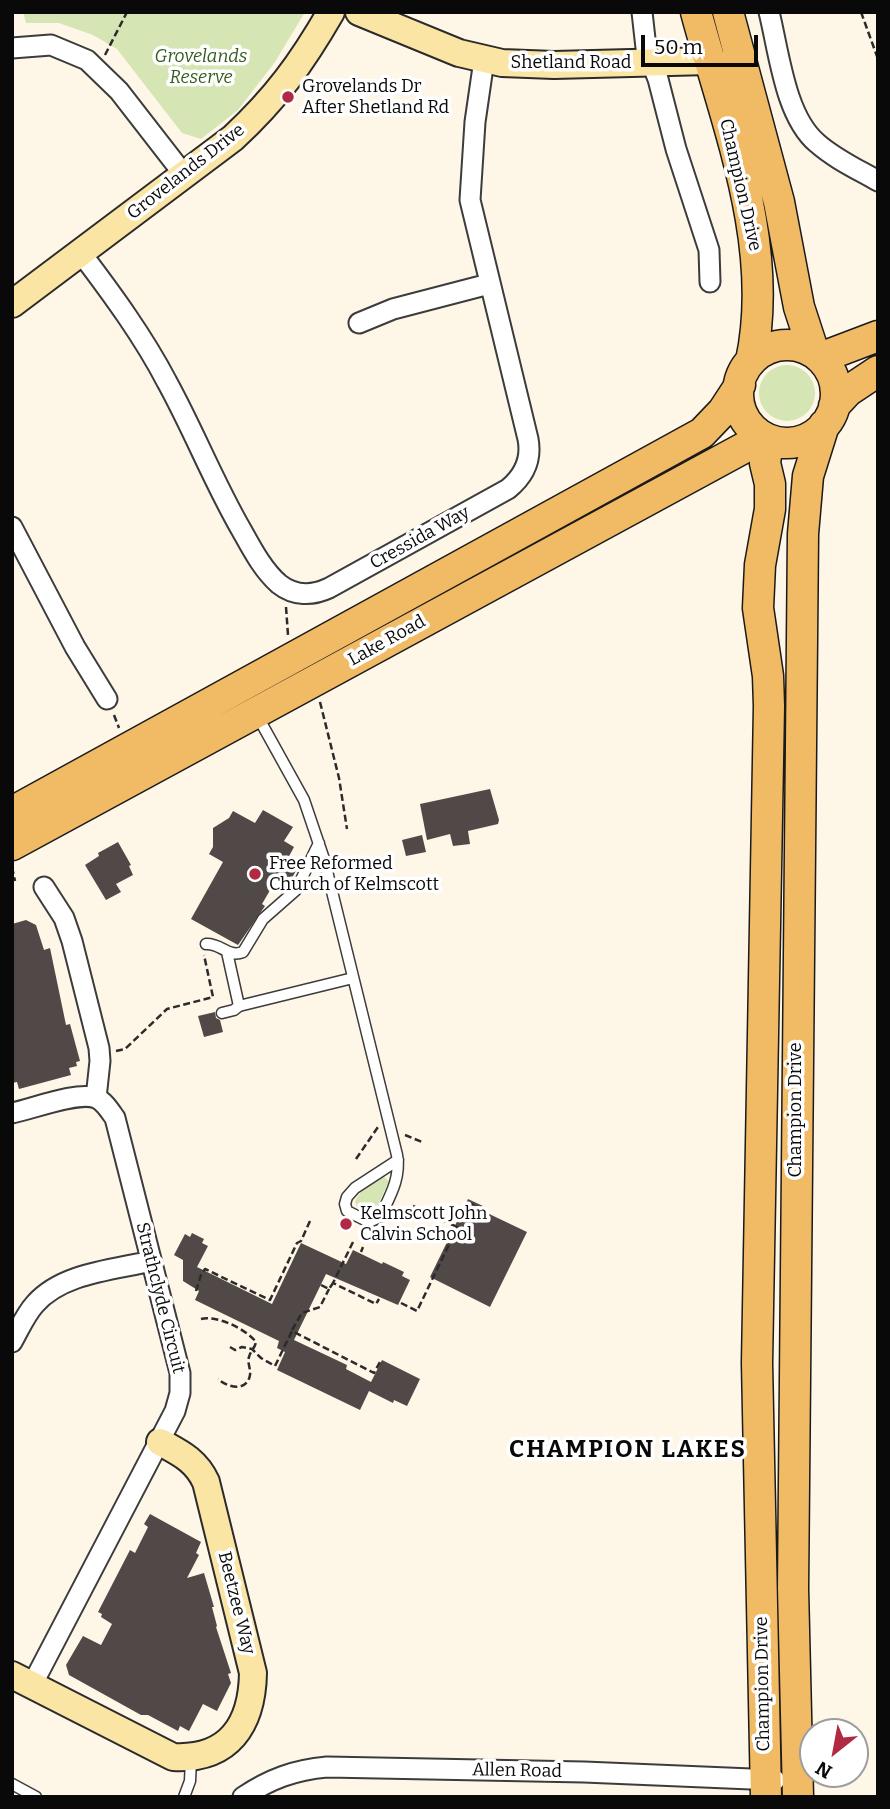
<!DOCTYPE html>
<style>
body{margin:0}
#map{position:relative;width:890px;height:1809px;overflow:hidden;background:#fef6e7;font-family:Bitter,serif}
canvas{display:block}
.frame{position:absolute;inset:0;border:14px solid #090909;pointer-events:none}
.north{position:absolute;left:799px;top:1718px;width:70px;height:70px;box-sizing:border-box;background:#fff;border:2px solid #9d9d9d;border-radius:50%;rotate:211deg;font-size:19px;font-weight:700;line-height:28px;text-align:center;color:#090909}
.north::after{content:'';display:block;margin:auto;width:24px;height:32px;background:#b02a44;clip-path:polygon(50% 0,100% 100%,50% 72%,0 100%)}
.scale{position:absolute;left:641px;top:35px;width:117px;height:32px;box-sizing:border-box;border:4px solid #090909;border-top:0;padding-left:9px;font-size:21px;line-height:24px;white-space:nowrap;color:#090909;-webkit-text-stroke:5px #fff;paint-order:stroke}
</style>
<div id="map">
<canvas width="890" height="1809"></canvas>
<div class="frame"></div>
<div class="north">N</div>
<div class="scale">50 m</div>
</div>
<script>
const ctx = document.querySelector('canvas').getContext('2d');
ctx.lineJoin = 'round';
function fillPath(path, color) {
  ctx.fillStyle = color;
  ctx.fill(path, 'evenodd');
}
function strokePath(path, color, width, dash) {
  ctx.strokeStyle = color;
  ctx.lineWidth = width;
  ctx.lineCap = dash ? 'butt' : 'round';
  ctx.setLineDash(dash || []);
  ctx.stroke(path);
}
function drawText(font, color, halo, rows, align = 'center') {
  ctx.font = font + ' Bitter,serif';
  ctx.lineWidth = 7;
  ctx.setLineDash([]);
  ctx.textBaseline = 'middle';
  ctx.strokeStyle = halo;
  ctx.fillStyle = color;
  for (const [text, x, y, turn = 0] of rows) {
    ctx.save();
    ctx.translate(x, y);
    ctx.rotate((+turn || 0) * Math.PI / 180);
    ctx.textAlign = isNaN(turn) ? turn : align;
    if (halo) ctx.strokeText(text, 0, 0);
    ctx.fillText(text, 0, 0);
    ctx.restore();
  }
}
const green = new Path2D(`
 M23,12h282l-30,50 -37,48 -37,29 -19,-6 -65,-84 -24,-14 -34,-12h-33z
 M759 393a28 28 0 1 1 56 0a28 28 0 1 1-56 0Z
 M383,1176l6,5 -14,30 -6,2 -12,-5 -2,-7c5,-10 17,-22 28,-25z`);
const building = new Path2D(`
 M490,789l9,31 -1,4 -30,7 2,13 -17,2 -3,-12 -23,6 -7,-36z
 M263,810l30,17 -9,14 10,6 -7,13 11,7 -11,20 -11,-7 -14,24 3,2 -27,39 -47,-26 32,-57 -14,-8 4,-7v-19l16,-10 4,-7 22,12z
 M422,835l4,17 -20,4 -4,-16z
 M118,842l13,23 -2,1 4,9 -17,9 5,8 -15,8 -21,-35 14,-9 -1,-3z
 M26,920l10,5 8,25 6,-2 16,77 4,-1 10,37 -4,1 1,4 -8,2 2,7 -52,14 -2,-7 -5,1v-159z
 M215,1012l1,6 4,2 3,12 -19,5 -6,-21z
 M468,1199l17,8 -2,4 44,21 -37,75 -60,-30z
 M192,1233l12,6 -2,4 6,3 -11,21 75,37 29,-61 45,21 7,-14 29,14 1,-2 21,10 -2,4 8,4 -12,25 -72,-31 -32,66 53,25 -1,4 25,13 11,-22 38,19 -13,27 -13,-6 -1,3 -24,-12 -9,19 -83,-40 8,-18 -8,-4 2,-7 -84,-41 4,-9 -16,-10v-21l-9,-5 11,-21 5,3z
 M150,1514l51,28 -5,11 3,2 -12,23 17,-5 10,34h-2l5,19 -1,1 15,46 -3,1 3,9 -14,28 -14,-7 -14,27 -9,-5 -2,5 -30,-16h-7l-72,-40 -3,-10 17,-29 18,9 11,-21 -11,-7 1,-3 -4,-2 32,-62 5,3 13,-26 -4,-3z`);
const path = new Path2D(`
 M861,12l17,47
 M105,55l22,-43
 M286,607l2,28
 M320,702l19,76 8,51
 M114,715l5,13
 M12,867l3,14
 M116,1051l9,-2 42,-40 46,-12 -9,-42
 M405,1135l17,7
 M356,1159l22,-32
 M413,1206l44,21
 M353,1242l-20,41 43,21 3,-5
 M361,1252l2,-5
 M321,1285l8,4 4,-6
 M196,1291l5,-16 4,-6 65,31 27,-57 4,-2 9,-20
 M401,1303l16,8 52,-108 13,6
 M201,1319c16,-4 45,10 55,23 -1,6 -6,10 -7,15 -2,6 2,12 1,18 -3,17 -22,13 -32,4
 M292,1330l10,-17 18,-6 9,-18
 M230,1347l5,3 7,-3 10,2 9,9 14,8 17,-35 82,42 6,-11`);
const lane = new Path2D(`
 M258,717l46,83 20,59 73,296c4,23 -7,41 -17,62l-11,5 -22,-11 -2,-7 2,-7 8,-9 43,-28
 M206,944c15,-1 22,14 37,8l20,-33 33,-29 23,-47
 M227,952l12,54
 M222,1013l12,-3 5,-4 114,-28
 M12,1784l24,13
 M184,1797l6,-16 1,-22`);
const street = new Path2D(`
 M642,12l4,36 12,31 18,70 33,101 1,32
 M769,12c10,40 16,104 48,131 18,16 40,26 61,38
 M12,48l39,-3 36,15 32,31 66,85
 M81,253c31,41 62,83 86,129 27,49 47,101 75,149 10,18 21,39 37,53 15,12 33,12 50,4l179,-99c16,-13 24,-29 20,-50l-58,-239 5,-78 9,-62
 M359,323l34,-14 96,-25
 M12,527l63,120 32,52
 M44,887l20,31 8,23 27,107 1,13 -4,37
 M12,1113c20,-4 66,-22 84,-15 8,3 14,13 19,20l65,255v20l-5,18 -143,274
 M12,1342c7,-12 13,-27 23,-38 27,-31 78,-34 116,-43
 M243,1797c27,-18 51,-27 84,-30l257,5 191,8`);
const secondary = new Path2D(`
 M359,12l100,41 43,10 52,2 155,-4 19,7
 M12,304l221,-166c43,-40 68,-74 98,-126
 M12,1675l161,82c56,3 79,-32 80,-84l-47,-191c-10,-22 -26,-29 -46,-40`);
const primary = new Path2D(`
 M696,12c30,112 80,233 55,349
 M728,12l51,190 20,105 15,46
 M738 394a49 49 0 1 1 98 0a49 49 0 1 1-98 0Z
 M820,358l58,-22
 M834,406l14,-15 30,-20
 M12,812l690,-379 21,-22 17,-26
 M12,845l750,-407
 M766,1797l-9,-434 12,-657 -1,-30 -10,-68 2,-43 10,-56v-25l-5,-21 3,-22
 M798,1797l-5,-209 10,-1054 5,-58 16,-51`);
const markers = [
 [288,97,7,"#b02a44"],
 [255,874,7,"#b02a44"],
 [346,1224,7,"#b02a44"]
];
const parkNames = [
 ["Grovelands",201,57],
 ["Reserve",201,78]
];
const streetNames = [
 ["Shetland Road",571,63],
 ["Grovelands Drive",186,172,-38],
 ["Champion Drive",740,185,77],
 ["Cressida Way",420,538,-29],
 ["Lake Road",387,641,-29],
 ["Champion Drive",796,1110,-90],
 ["Strathclyde Circuit",160,1298,76],
 ["Beetzee Way",236,1603,76],
 ["Champion Drive",763,1684,-91],
 ["Allen Road",517,1771,1]
];
const poiNames = [
 ["Grovelands Dr",302,87],
 ["After Shetland Rd",302,108],
 ["Free Reformed",269,864],
 ["Church of Kelmscott",269,885],
 ["Kelmscott John",360,1214],
 ["Calvin School",360,1235]
];
const districtNames = [
 ["CHAMPION LAKES",628,1450]
];
fillPath(green, '#d5e5b4');
fillPath(building, '#514947');
strokePath(lane, '#3c3c3c', 13);
strokePath(street, '#3c3c3c', 23);
strokePath(secondary, '#2b2b2b', 30);
strokePath(primary, '#1a1a1a', 33);
strokePath(path, '#2b2b2b', 2.5, [7, 3.5]);
strokePath(lane, '#fff', 10);
strokePath(street, '#fff', 19);
strokePath(secondary, '#fbe5a5', 26);
strokePath(primary, '#f1ba64', 30);
for (const [x, y, r, color] of markers) {
  const dot = new Path2D();
  dot.arc(x, y, r, 0, 2 * Math.PI);
  ctx.fillStyle = color;
  ctx.fill(dot);
  strokePath(dot, '#fff', 2.5);
}
drawText('italic 18px', '#345c1f', '#fff', parkNames);
drawText('18px', '#090909', '#fff', streetNames);
drawText('18px', '#090909', '#fff', poiNames, 'left');
ctx.letterSpacing = '2px';
drawText('bold 24px', '#090909', '#fff', districtNames);
ctx.letterSpacing = '0px';
</script>
